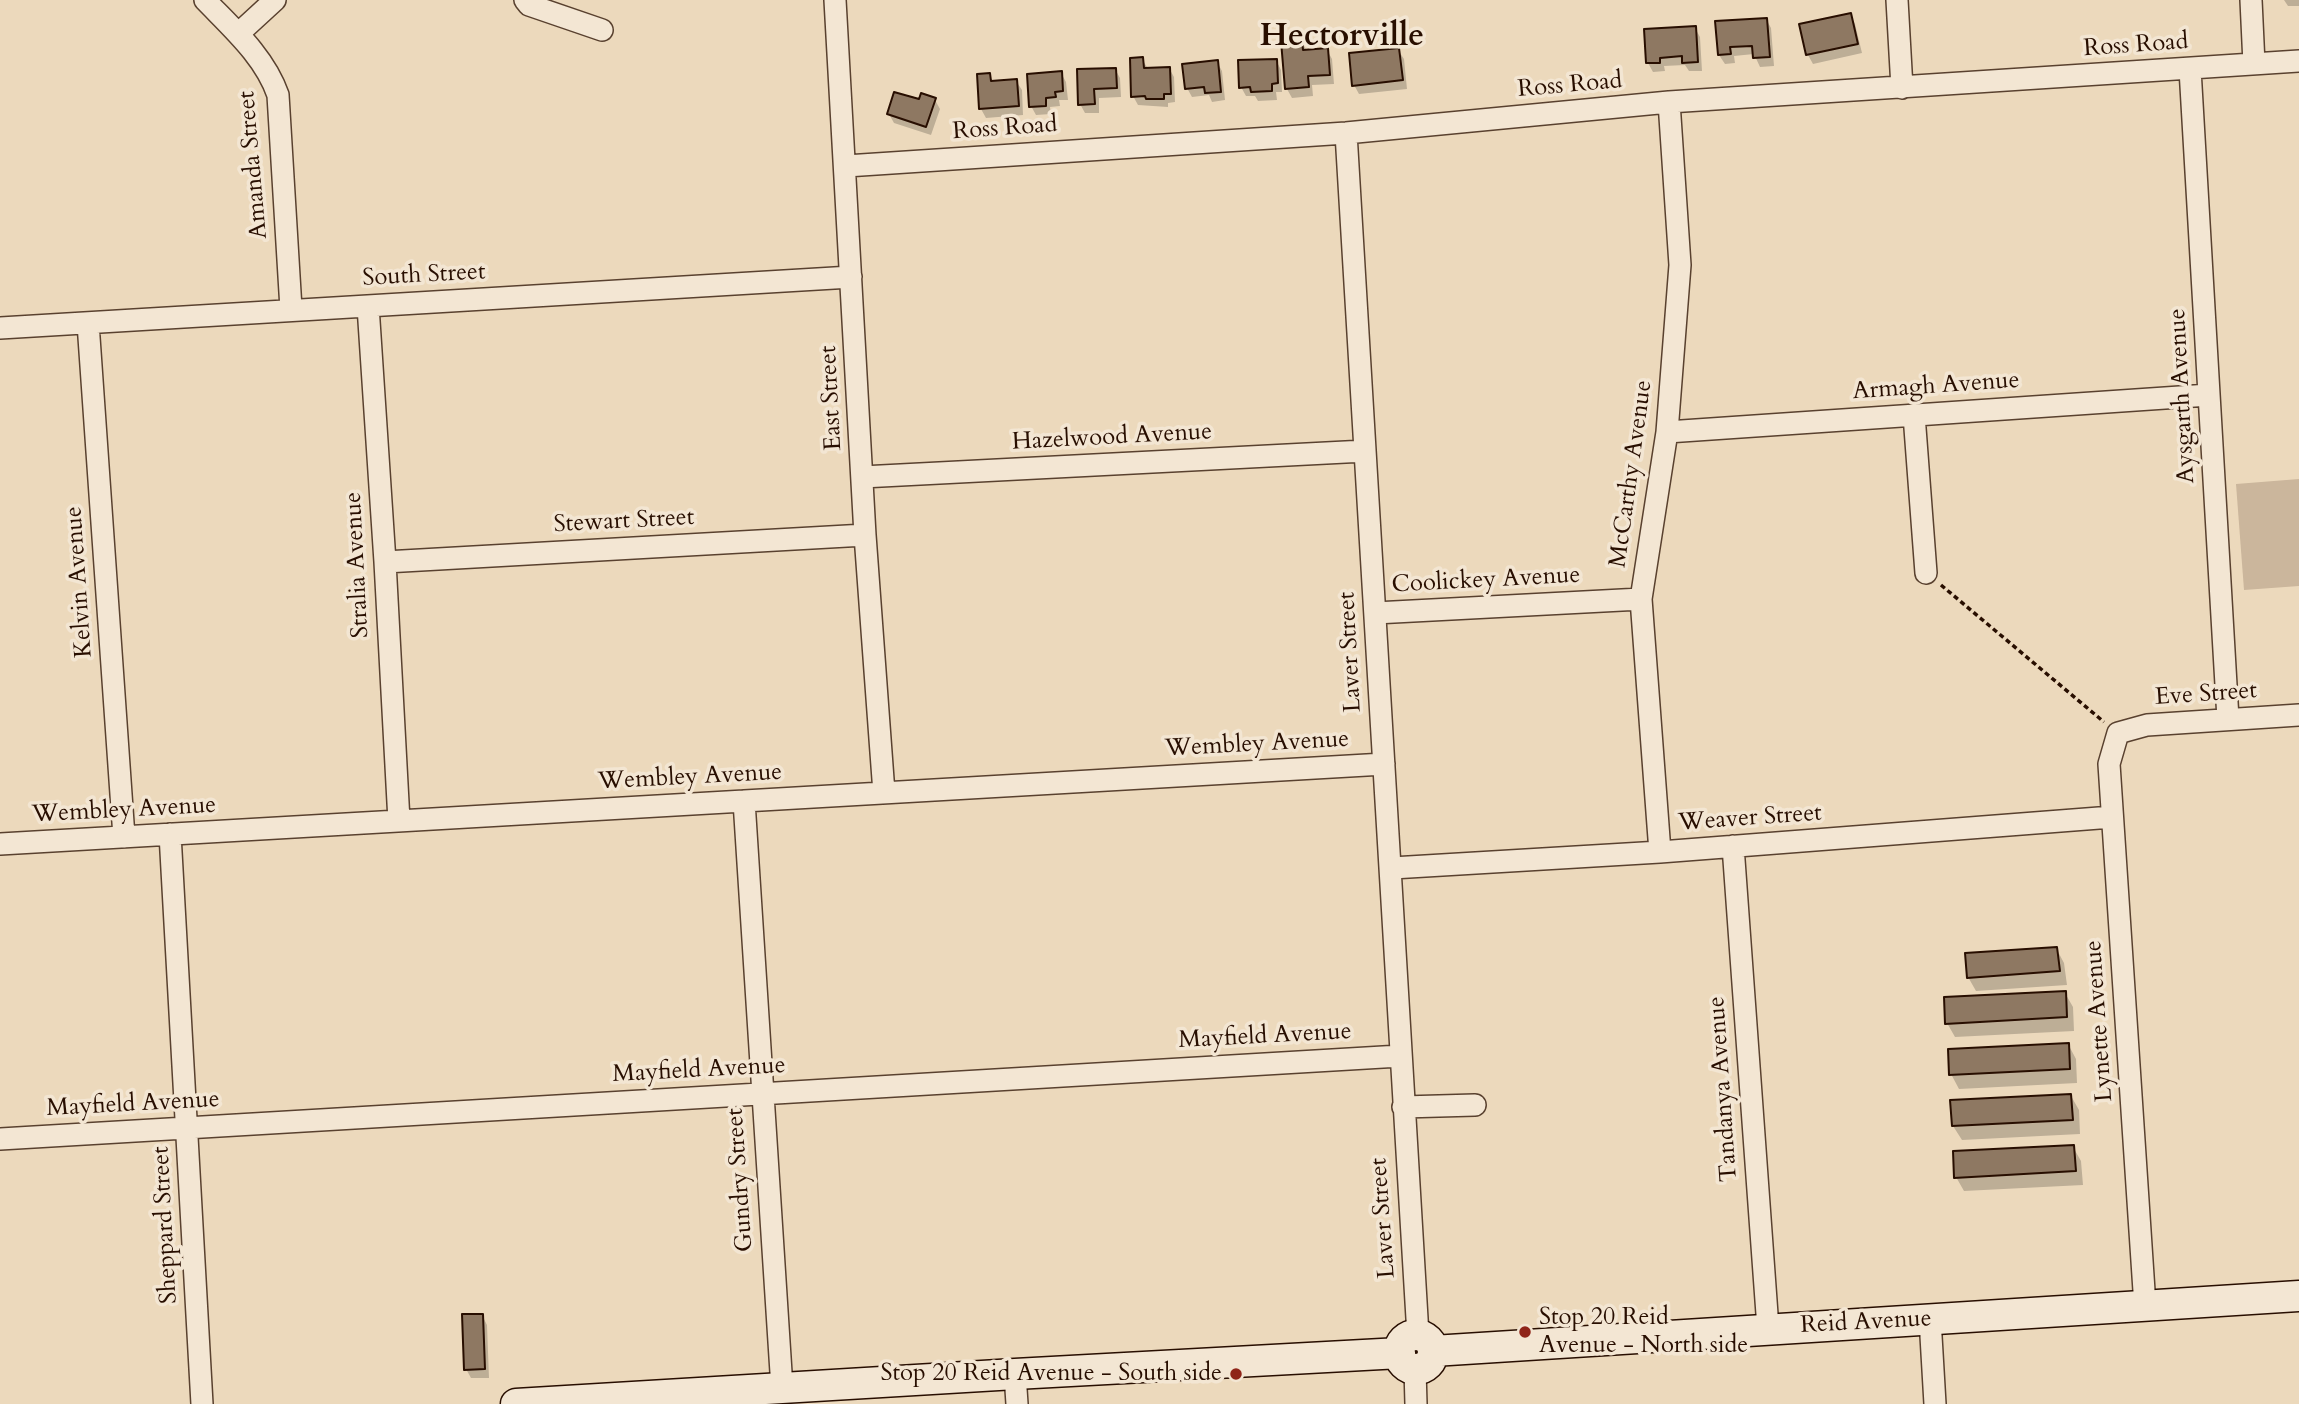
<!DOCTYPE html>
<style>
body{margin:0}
canvas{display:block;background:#ecd9bc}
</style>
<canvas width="2299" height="1404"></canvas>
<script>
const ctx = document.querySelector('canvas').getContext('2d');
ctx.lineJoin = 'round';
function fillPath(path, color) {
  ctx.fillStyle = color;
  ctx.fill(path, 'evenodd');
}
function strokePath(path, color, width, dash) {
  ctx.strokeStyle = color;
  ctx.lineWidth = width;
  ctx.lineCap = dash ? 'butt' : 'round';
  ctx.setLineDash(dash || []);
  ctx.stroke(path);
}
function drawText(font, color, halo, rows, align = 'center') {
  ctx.font = font + ' Cardo,serif';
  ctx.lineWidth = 7;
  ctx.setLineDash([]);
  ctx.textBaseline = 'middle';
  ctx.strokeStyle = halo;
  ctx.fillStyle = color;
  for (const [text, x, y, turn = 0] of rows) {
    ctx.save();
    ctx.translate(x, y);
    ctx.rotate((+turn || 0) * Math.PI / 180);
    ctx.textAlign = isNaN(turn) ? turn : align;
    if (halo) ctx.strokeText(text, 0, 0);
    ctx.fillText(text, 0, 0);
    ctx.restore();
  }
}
const green = new Path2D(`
 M2299,479v107l-55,4 -8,-106z`);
const shadow = new Path2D(`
 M2284,0h15v6h-11z
 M1850,15l5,9 7,29 -49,11 -5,-9 -6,-30z
 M1766,19l5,9 3,38 -14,1 -6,-13 -20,2 1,7 -10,1 -6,-9z
 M1695,28l5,9 2,34h-13l-4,-6 -21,1 1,5 -12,1 -5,-9z
 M1301,41l6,10 20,-1 5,9 2,25 -22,1 1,11 -21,2 -5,-9z
 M1398,50l6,9 3,30 -48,5 -5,-9z
 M1142,59l6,10 21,-1 5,9 1,25 -7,1v4l-30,-2 -5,-9z
 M1276,60l5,10 1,22h-6l1,8 -19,1 -3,-5h-9l-5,-9z
 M1217,62l5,9 3,29 -13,2 -3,-7 -17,2 -5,-9z
 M1115,69l5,9 1,19 -22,1v15h-14l-5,-9 -1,-33z
 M1061,73l5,9 2,18h-9l1,6 -10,1 1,7 -15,1 -5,-9z
 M989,75l4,7 23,-1 6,9 1,25 -37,3 -5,-9z
 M935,100l5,9 -9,26 -37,-12 -5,-9 31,-12z
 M2056,948l8,15 3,22 -91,6 -8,-14z
 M2065,993l8,14 1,24 -119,6 -8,-14z
 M2068,1044l8,15 1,24 -118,6 -8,-15z
 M2071,1096l8,14 1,24 -118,6 -9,-14z
 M2073,1147l8,14 2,24 -119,6 -8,-14z
 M482,1315l5,10 2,53h-18l-5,-9z`);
const building = new Path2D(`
 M1851,13l7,31 -52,11 -7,-31z
 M1767,18l3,39 -17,1 -1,-12 -22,1 1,7 -13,1 -3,-34z
 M1696,26l2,36 -16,1v-7l-22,2v5h-14l-2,-34z
 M1302,39l1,11 25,-2 2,27 -22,1 1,11 -24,2 -4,-48z
 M1399,48l4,32 -51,6 -3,-33z
 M1143,57l1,11 26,-1 1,27h-7v5h-18l-1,-3 -14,1 -1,-39z
 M1277,59l1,24 -6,1v7l-21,1 -1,-5 -11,1 -1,-28z
 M1218,60l3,32 -16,1 -1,-6 -19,2 -3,-25z
 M1116,68l1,20 -23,1 1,15 -17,1 -1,-36z
 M1062,71l1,20 -8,1 1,5 -10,1v8l-17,1 -2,-33z
 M990,73l1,8 26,-2 2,27 -40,3 -2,-35z
 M894,92l25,7 2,-6 15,5 -10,29 -39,-13z
 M2057,947l3,24 -93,7 -2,-25z
 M2066,991l1,26 -122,7 -1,-27z
 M2069,1043l1,26 -121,6 -1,-26z
 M2071,1094l2,26 -121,6 -2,-26z
 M2074,1145l2,26 -122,7 -1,-27z
 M462,1314h21l2,55 -21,1z`);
const path = new Path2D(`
 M1941,585l163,137`);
const street = new Path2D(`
 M205,0c27,28 60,57 73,95l13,214
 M525,0l4,5 73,25
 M835,0l30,535 19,258
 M1897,0l5,88
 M2251,0l3,64
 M238,34l37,-34
 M2190,69l38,650
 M1346,133l72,1202
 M846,166l500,-33 323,-31 630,-41
 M368,306l17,256 14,259
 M88,323l36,514
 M0,328l851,-51
 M1914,415l12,158
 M1667,432l542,-37
 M862,477l503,-26
 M385,562l480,-27
 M1375,613l266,-14
 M744,801l38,587
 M170,834l32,570
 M0,844l1384,-80
 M1733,846l35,482
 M1660,852l-19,-253 26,-167 13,-167 -11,-163
 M1392,868l268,-16 452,-35
 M1403,1107l72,-2
 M0,1139l1400,-83
 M2145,1306l-36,-542 9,-31 29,-8 152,-10
 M1930,1319l5,85
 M1415,1369l1,35
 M1015,1374l2,30`);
const secondary = new Path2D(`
 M1399 1352a17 17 0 1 1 34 0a17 17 0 1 1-34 0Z
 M1433,1351l866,-55
 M516,1404l499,-30 385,-21`);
const markers = [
 [1525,1332,7,"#8f2418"],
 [1236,1374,7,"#8f2418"]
];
const streetNames = [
 ["Ross Road",2136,46,-4],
 ["Ross Road",1570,86,-5],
 ["Ross Road",1005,129,-4],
 ["Amanda Street",254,165,-95],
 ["South Street",424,276,-3],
 ["Armagh Avenue",1936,387,-4],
 ["Aysgarth Avenue",2183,396,-93],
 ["East Street",832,398,-93],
 ["Hazelwood Avenue",1112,438,-3],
 ["McCarthy Avenue",1632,474,-82],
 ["Stewart Street",624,522,-3],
 ["Stralia Avenue",358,565,-93],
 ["Coolickey Avenue",1486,581,-3],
 ["Kelvin Avenue",80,582,-94],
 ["Laver Street",1351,652,-93],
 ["Eve Street",2206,695,-4],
 ["Wembley Avenue",1257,745,-3],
 ["Wembley Avenue",690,778,-3],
 ["Wembley Avenue",124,811,-3],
 ["Weaver Street",1750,819,-4],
 ["Lynette Avenue",2100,1021,-94],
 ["Mayfield Avenue",1265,1037,-3],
 ["Mayfield Avenue",699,1071,-3],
 ["Tandanya Avenue",1724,1089,-94],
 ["Mayfield Avenue",133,1105,-3],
 ["Gundry Street",741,1180,-94],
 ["Laver Street",1384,1218,-94],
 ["Sheppard Street",166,1225,-93],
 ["Reid Avenue",1866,1323,-3]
];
const poiNames = [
 ["Stop 20 Reid",1539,1318],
 ["Avenue - North side",1539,1346],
 ["Stop 20 Reid Avenue - South side",1222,1374,"right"]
];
const districtNames = [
 ["Hectorville",1342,38]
];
fillPath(green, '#cbb69c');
fillPath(shadow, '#0003');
fillPath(building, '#8e7862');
strokePath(building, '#280e00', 2);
strokePath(street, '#59412f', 24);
strokePath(secondary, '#280e00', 33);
strokePath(path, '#280e00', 3.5, [5, 3.5]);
strokePath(street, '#f3e6d3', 21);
strokePath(secondary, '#f3e6d3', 30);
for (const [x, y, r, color] of markers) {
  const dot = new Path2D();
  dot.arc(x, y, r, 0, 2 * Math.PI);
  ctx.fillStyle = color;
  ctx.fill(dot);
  strokePath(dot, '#f3e6d3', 2.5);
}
drawText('24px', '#280e00', '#f3e6d3', streetNames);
drawText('24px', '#280e00', '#f3e6d3', poiNames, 'left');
drawText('bold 32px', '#280e00', '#f3e6d3', districtNames);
</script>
